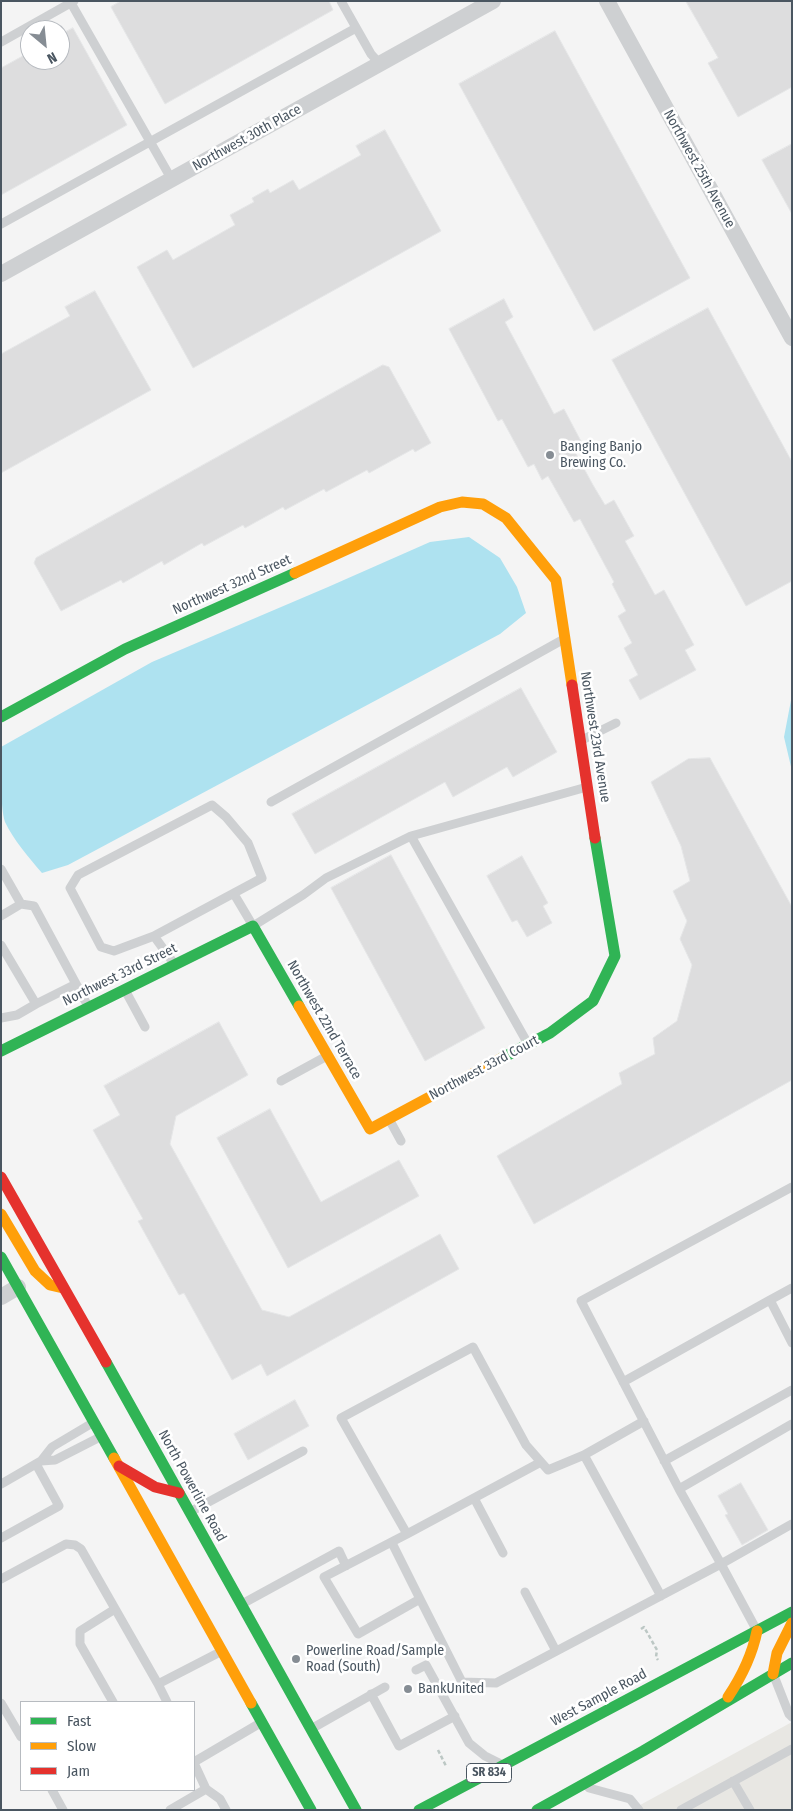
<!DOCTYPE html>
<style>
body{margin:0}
#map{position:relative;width:793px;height:1811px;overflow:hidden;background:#f4f4f4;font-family:"Fira Sans Condensed",sans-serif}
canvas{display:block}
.frame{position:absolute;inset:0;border:2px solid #4a5661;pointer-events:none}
.legend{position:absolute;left:20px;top:1701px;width:175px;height:90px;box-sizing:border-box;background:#fff;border:1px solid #b7bbc0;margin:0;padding:6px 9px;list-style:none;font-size:15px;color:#4a5661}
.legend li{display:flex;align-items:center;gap:10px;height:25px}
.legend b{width:25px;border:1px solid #b7bbc0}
.north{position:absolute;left:20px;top:20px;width:50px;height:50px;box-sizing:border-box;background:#fff;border:1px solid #b7bbc0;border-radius:50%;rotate:152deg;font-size:14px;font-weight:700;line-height:20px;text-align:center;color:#4a5661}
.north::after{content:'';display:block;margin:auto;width:18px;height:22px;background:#868d94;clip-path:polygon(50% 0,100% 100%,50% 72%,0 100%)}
</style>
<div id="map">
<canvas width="793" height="1811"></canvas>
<div class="frame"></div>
<ul class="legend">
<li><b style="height:6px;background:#30b455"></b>Fast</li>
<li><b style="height:6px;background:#ff9f0a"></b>Slow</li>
<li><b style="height:6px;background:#e5322d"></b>Jam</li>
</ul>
<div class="north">N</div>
</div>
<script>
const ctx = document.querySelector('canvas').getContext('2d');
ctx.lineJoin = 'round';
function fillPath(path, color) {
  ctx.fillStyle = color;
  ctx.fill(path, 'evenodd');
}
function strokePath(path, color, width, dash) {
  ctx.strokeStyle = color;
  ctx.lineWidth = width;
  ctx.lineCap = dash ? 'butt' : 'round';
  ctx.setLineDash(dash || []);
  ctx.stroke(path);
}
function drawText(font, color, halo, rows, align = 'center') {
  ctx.font = font + ' "Fira Sans Condensed",sans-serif';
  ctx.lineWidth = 5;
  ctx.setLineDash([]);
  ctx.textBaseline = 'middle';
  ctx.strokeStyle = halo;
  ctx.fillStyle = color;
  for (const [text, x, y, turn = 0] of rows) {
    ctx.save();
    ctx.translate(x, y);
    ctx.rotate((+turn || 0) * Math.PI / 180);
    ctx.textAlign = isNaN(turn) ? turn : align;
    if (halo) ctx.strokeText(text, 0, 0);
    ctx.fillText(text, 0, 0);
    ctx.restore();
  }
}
const commercial = new Path2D(`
 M792,1722v88h-161z`);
const water = new Path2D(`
 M469,537l31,21 17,29 9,26 -26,21 -432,231 -26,8c-13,-15 -29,-34 -37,-51 -5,-16 -4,-57 -4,-75l151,-85 176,-75 102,-45z
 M792,695v76l-8,-34z`);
const building = new Path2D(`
 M121,1h208l4,9 -168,94 -54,-97z
 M686,1h106v86l-54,30 -30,-54 10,-5z
 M73,28l54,97 -126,70v-127l29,-16v8h30v-25z
 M555,31l135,247 -96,53 -135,-247z
 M385,130l56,101 -248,137 -56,-101 30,-17 6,10 62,-35 -5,-10 24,-13 -2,-4 16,-9 2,4 23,-13 6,10 62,-35 -5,-9z
 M792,144v70l-30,-54z
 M95,291l56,99 -150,83v-119l69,-38 -5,-9z
 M504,299l9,18 -8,5 49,92 10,-5 19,36 -9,5 19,35 12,20 9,-5 20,36 -9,5 30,54 9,-5 30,55 -9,5 11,20 -56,30 -11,-20 9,-5 -14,-27 8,-5 -14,-27 8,-5 -14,-27 2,-2 -34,-63 -6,3 -26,-46 -6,4 -8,-16 -6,3 -26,-48 -4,2 -49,-92z
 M708,308l84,154v119l-46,25 -134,-246z
 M383,365l6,2 42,76 -16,9 -2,-3 -44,24 -2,-3 -41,22 -2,-3 -39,21 -2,-3 -38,21 -2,-3 -39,21 -2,-3 -38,22 -2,-4 -39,22 -2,-3 -60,31 -27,-48 2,-5z
 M521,688l36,64 -44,25 -6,-10 -54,30 -8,-15 -130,72 -23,-40z
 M710,758l82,149v173l-258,144 -37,-68 125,-72 -3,-11 36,-19 -2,-16 24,-17 15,-56 -12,-26 7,-18 -14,-30 17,-10 -9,-35 -30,-64 37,-23z
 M391,855l94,173 -60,33 -94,-173z
 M522,856l26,47 -5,3 9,17 -25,14 -10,-17 -5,2 -25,-46z
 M219,1022l29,53 -72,41 -6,28 92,166 27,7 151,-83 19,35 -192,107 -6,-12 -29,16 -48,-87 -5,2 -41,-74 5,-2 -50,-89 27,-15 -16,-29z
 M270,1109l51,93 78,-42 20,36 -131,72 -71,-130z
 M295,1400l14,26 -61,34 -14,-26z
 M741,1483l27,47 -26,15 -17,-30 3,-1 -10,-18z`);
const path = new Path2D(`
 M641,1629l3,-2 13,23 -1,7 2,3
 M438,1750l8,16`);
const lane = new Path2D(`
 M341,1l30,53 9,10
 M71,3l101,177
 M1,42l73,-41
 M1,224l355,-196
 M582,740l34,-17
 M271,802l293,-163
 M411,836l117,208
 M1,869l20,35 13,2 55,102
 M234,894l19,32 50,-31 23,-17 85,-42 176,-49
 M1,916l20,-12
 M154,936l108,-58 -14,-35 -22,-26 -14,-12 -134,70 -8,13 31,59 13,4 40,-15 21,29
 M1,945l35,59 40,-20
 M125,990l20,37
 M1,1018l16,-3 19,-11
 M281,1081l46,-25
 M389,1119l12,22
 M792,1288l-22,12 22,43
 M623,1382l147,-82
 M584,1455l60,-34
 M41,1461l11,-14 42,-25
 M664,1461l128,-71
 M1,1484l40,-23 14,-1 47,-24
 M679,1489l-98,-188 211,-114
 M474,1498l29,55
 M190,1512l113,-61
 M407,1534l134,-72
 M1,1538l58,-32 -23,-42
 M392,1543l28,56
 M1,1579l65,-35 9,1 6,4 77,135 64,-33
 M525,1592l31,59
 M661,1596l-77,-141 -36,15 -22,-25 -53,-98 -132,71 66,116 -83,43 34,57 62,-35 42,83 34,1 225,-119 -42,-75 113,-65
 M242,1604l97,-53 7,15
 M756,1629l-35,-65 71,-40
 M416,1670l10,-5 43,78 16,13 14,7
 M774,1676l15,38 3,3
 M158,1684l9,18
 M371,1694l28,52 56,-30
 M113,1702l-33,-58v-13l35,-22
 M1,1703l20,34
 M311,1729l74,-42
 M194,1762l68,-40
 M194,1763l12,26 14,10 6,11
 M733,1781l17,29
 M589,1788l41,11 9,11
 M52,1790l11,20
 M170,1810l36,-21
 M681,1810l111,-61`);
const street = new Path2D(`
 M607,1l185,337
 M1,274l492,-273
 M1,1297l17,-10`);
const fast = new Path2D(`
 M1,717l124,-68 170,-76
 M1,1051l252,-125 46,80
 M502,1058l48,-25 43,-32 22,-45 -20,-118
 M1,1257l113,201
 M106,1362l250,448
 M251,1703l60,107
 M419,1810l373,-198
 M537,1810l106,-59 149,-88`);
const slow = new Path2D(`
 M295,573l145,-66 22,-5 21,2 23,14 50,62 16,105
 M299,1006l71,123 132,-71
 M1,1214l34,57 15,14 13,3
 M114,1458l137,245
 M773,1674l4,-21 15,-30
 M728,1697c14,-21 24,-41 29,-66`);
const jam = new Path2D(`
 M572,685l23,153
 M1,1177l105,185
 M119,1466l36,21 24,6`);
const markers = [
 [550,455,5,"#868d94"],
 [296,1659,5,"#868d94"],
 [408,1689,5,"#868d94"]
];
const shields = [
 [489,1773,45]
];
const shieldNames = [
 ["SR 834",489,1773]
];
const streetNames = [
 ["Northwest 30th Place",247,138,-29],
 ["Northwest 25th Avenue",699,169,61],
 ["Northwest 32nd Street",232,585,-24],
 ["Northwest 23rd Avenue",595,737,81],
 ["Northwest 33rd Street",120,975,-26],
 ["Northwest 22nd Terrace",324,1020,60],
 ["Northwest 33rd Court",484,1068,-28],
 ["North Powerline Road",192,1486,61],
 ["West Sample Road",599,1698,-28]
];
const poiNames = [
 ["Banging Banjo",560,447],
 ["Brewing Co.",560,463],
 ["Powerline Road/Sample",306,1651],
 ["Road (South)",306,1667],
 ["BankUnited",418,1689]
];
fillPath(commercial, '#e8e7e3');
fillPath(water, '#aee2f0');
fillPath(building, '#ddddde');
strokePath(building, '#e5e6e7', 1);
strokePath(path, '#bcc7c4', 2.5, [4, 2.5]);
strokePath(lane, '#ced0d2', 9);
strokePath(street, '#ced0d2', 16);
strokePath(fast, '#30b455', 11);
strokePath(slow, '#ff9f0a', 11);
strokePath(jam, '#e5322d', 11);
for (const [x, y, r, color] of markers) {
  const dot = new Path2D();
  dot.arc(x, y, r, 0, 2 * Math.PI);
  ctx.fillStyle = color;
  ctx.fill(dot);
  strokePath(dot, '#fff', 2);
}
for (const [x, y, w] of shields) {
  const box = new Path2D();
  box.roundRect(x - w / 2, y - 9.5, w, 19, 4);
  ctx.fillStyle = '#fff';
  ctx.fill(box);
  strokePath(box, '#4a5661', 1);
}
drawText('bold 12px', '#4a5661', null, shieldNames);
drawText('14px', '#4a5661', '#fff', streetNames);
drawText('14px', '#4a5661', '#fff', poiNames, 'left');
</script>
